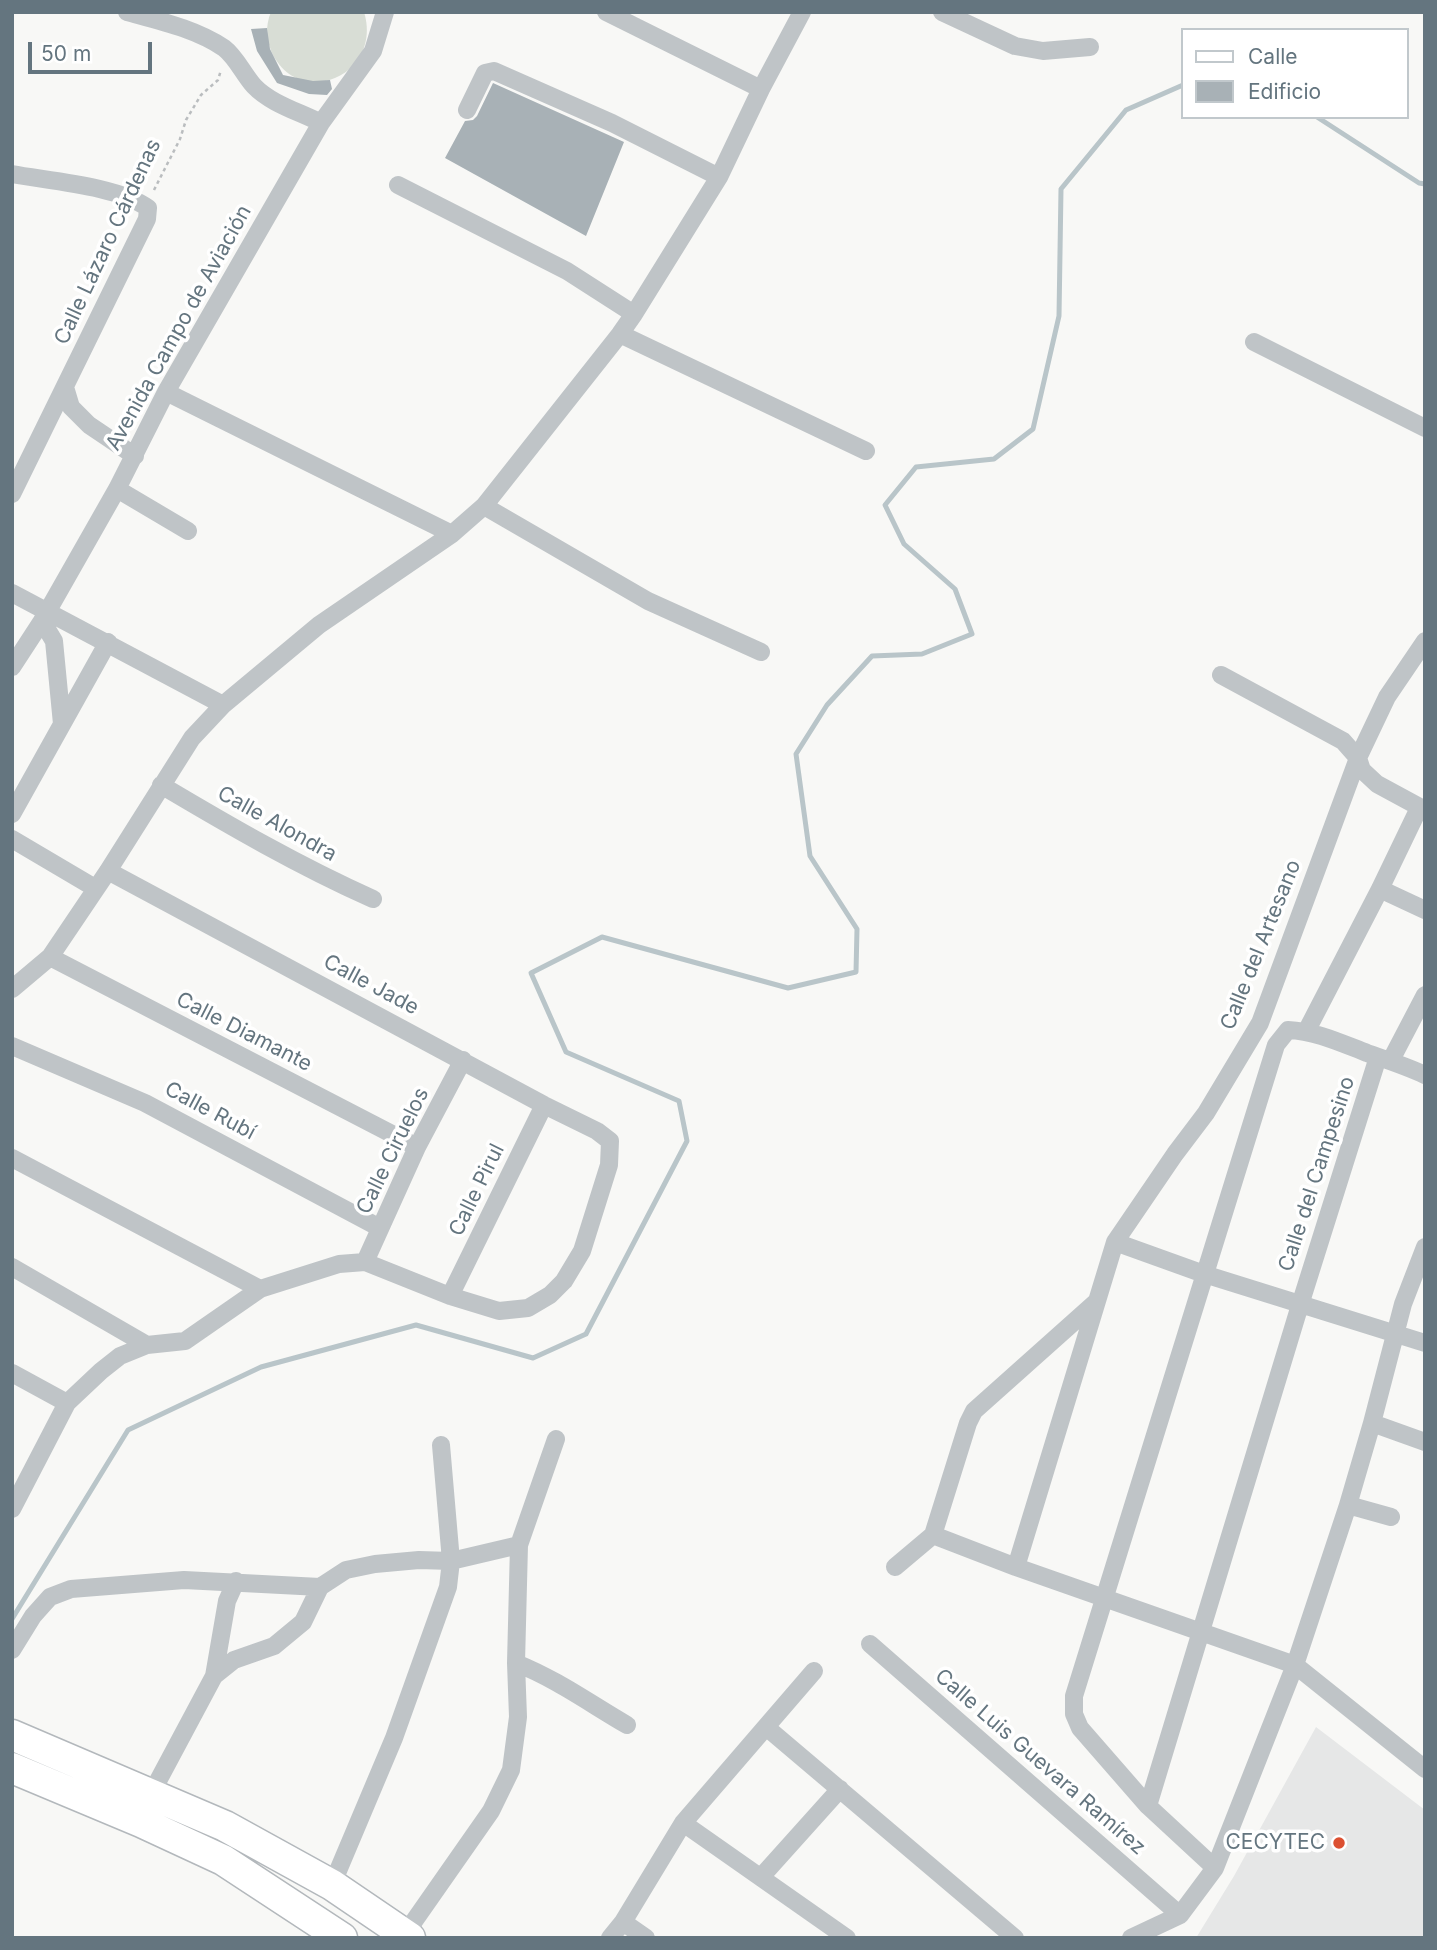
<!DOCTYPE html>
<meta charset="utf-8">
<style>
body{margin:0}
#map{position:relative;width:1437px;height:1950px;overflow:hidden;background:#f8f8f6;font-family:Inter,sans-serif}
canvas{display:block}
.frame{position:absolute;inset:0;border:14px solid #64757f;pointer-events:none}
.legend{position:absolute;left:1181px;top:28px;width:228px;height:91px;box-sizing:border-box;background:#fff;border:2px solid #c1c8cc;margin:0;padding:9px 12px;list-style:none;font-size:21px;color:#64757f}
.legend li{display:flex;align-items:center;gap:14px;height:35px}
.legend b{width:35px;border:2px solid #c1c8cc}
.scale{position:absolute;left:28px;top:42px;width:124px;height:32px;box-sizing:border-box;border:4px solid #64757f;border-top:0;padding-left:9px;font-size:21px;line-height:24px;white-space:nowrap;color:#64757f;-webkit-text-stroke:5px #fff;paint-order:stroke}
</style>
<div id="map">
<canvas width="1437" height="1950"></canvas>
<div class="frame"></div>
<ul class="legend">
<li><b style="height:9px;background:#fff"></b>Calle</li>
<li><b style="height:19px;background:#a8b1b6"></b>Edificio</li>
</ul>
<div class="scale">50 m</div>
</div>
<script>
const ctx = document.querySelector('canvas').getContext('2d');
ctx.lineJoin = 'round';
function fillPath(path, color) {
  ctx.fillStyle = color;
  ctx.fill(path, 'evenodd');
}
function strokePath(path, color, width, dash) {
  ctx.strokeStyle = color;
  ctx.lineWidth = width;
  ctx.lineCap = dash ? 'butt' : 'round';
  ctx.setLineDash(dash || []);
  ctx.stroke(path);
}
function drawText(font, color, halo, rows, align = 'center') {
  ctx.font = font + ' Inter,sans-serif';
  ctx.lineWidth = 7;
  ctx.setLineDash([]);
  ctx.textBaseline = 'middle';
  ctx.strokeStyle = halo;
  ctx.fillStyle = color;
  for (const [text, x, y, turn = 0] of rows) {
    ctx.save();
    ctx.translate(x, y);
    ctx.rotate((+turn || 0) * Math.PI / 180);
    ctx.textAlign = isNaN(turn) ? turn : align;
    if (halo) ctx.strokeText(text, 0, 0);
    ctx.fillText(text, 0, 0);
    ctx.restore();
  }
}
const built = new Path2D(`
 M1316,1727l109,83v128h-229l38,-62z`);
const green = new Path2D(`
 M271,12h93c19,62 -62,98 -91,43 -7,-14 -8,-29 -2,-43z`);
const stream = new Path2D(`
 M1317,117l102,66 6,1
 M12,1619l116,-189 133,-63 155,-42 117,33 53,-24 101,-193 -8,-40 -113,-49 -35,-79 71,-36 186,51 68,-16 1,-43 -47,-73 -14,-102 31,-49 45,-49 50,-2 50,-20 -17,-45 -51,-45 -19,-39 31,-38 78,-8 39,-30 26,-113 2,-127 65,-79 57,-25`);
const building = new Path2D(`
 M267,28l3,21 13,26 30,6 17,-1 2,9 -5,6 -18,-1 -32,-11 -20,-32 -6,-22z
 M493,83l131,59 -38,94 -141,-78 20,-37 8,-1 4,-4z`);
const path = new Path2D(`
 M154,190l26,-51 6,-19 15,-25 17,-15 3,-10`);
const minor = new Path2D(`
 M127,12c33,9 69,17 97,36 12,9 20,27 30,38 17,18 46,26 67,37
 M606,12l155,77
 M942,12l73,34 28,5 47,-4
 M467,110l18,-37 9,-2 118,52 107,54
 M12,174c38,7 106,12 136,34l-1,11 -135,275
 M398,185l169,86 67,43
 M620,334l246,117
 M1254,342l171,86
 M65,387l6,20 18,18 46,31
 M166,392l286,142
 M117,489l71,42
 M484,506l164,95 113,51
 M12,593l211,112
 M42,621l12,20 8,83
 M12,667l30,-46 75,-132 49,-97 155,-269 52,-72 12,-39
 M1221,675l122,66 15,17 4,12 15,14 48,26
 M161,785c69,41 138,81 212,114
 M12,814l96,-172
 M12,839l83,49
 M1380,889l45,21
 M50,957l367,190
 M12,989l38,-32 58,-86 84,-133 31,-33 96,-80 133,-91 32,-28 136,-172 14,-20 85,-137 42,-88 41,-77
 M1307,1030l73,-141 39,-81
 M12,1046l133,57 235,125
 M1391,1060l34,-65
 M12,1158l248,131
 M1115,1242l89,32 221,69
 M365,1262l52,-115 46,-87
 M12,1267l135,78
 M450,1296l94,-191
 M12,1373l55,30
 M1372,1423l53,19
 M1348,1505l43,12
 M12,1509l55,-106 34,-32 19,-15 27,-11 38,-4 75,-52 79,-25 26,-2 85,34 49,15 29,-3 22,-13 14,-14 18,-30 27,-86 1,-24 -13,-10 -53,-26 -436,-234
 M933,1535l83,32 279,98 130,104
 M895,1567l38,-32 35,-112 6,-12 121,-108
 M1016,1567l99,-325 60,-88 31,-41 54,-90 98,-265 29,-61 38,-56
 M870,1644l310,271
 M12,1650l21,-34 17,-19 21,-8 113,-9 136,7
 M516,1663c42,17 73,40 111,62
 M214,1676l13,-75 9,-20
 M766,1727l249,211
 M151,1794l63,-118 20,-16 40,-14 29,-24 17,-35 26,-17 29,-6 44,-4 32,1 68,-16
 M1148,1806l152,-501 78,-248
 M683,1823l164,115
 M1215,1868l-67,-62 -68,-78 -6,-14v-18l202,-651 12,-15c28,1 53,13 79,23 20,7 39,13 58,22
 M761,1877l79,-88
 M332,1885l62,-147 54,-151 3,-26 -10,-116
 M1180,1915l35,-47 80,-203 53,-160 24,-82 31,-119 22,-57
 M623,1922l23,16
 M405,1934l86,-123 20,-41 7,-53 -2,-54 3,-118 37,-106
 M610,1938l13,-16 60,-99 131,-152
 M1131,1938l49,-23`);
const primary = new Path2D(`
 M12,1735l213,91 107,59 78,53
 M12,1768l129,54 82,38 119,78`);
const markers = [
 [1339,1843,7,"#dc5031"]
];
const streetNames = [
 ["Calle Lázaro Cárdenas",108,242,-65],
 ["Avenida Campo de Aviación",179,328,-61],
 ["Calle Alondra",277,824,29],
 ["Calle del Artesano",1261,945,-68],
 ["Calle Jade",371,985,28],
 ["Calle Diamante",244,1032,27],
 ["Calle Rubí",210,1111,28],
 ["Calle Ciruelos",393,1151,-64],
 ["Calle del Campesino",1317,1174,-72],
 ["Calle Pirul",477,1190,-64],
 ["Calle Luis Guevara Ramírez",1040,1762,41]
];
const poiNames = [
 ["CECYTEC",1325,1843]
];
fillPath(built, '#e6e7e7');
fillPath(green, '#d8ddd5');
strokePath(stream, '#b9c5c9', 5);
fillPath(building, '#a8b1b6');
strokePath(primary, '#b3b8bc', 33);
strokePath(path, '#babdbf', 2.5, [3.5, 3.5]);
strokePath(minor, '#bfc4c7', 18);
strokePath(primary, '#fff', 30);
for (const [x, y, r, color] of markers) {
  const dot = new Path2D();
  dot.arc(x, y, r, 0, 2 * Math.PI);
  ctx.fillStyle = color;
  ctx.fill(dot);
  strokePath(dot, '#fff', 2.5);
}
drawText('21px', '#64757f', '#fff', streetNames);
drawText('21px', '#64757f', '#fff', poiNames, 'right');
</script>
